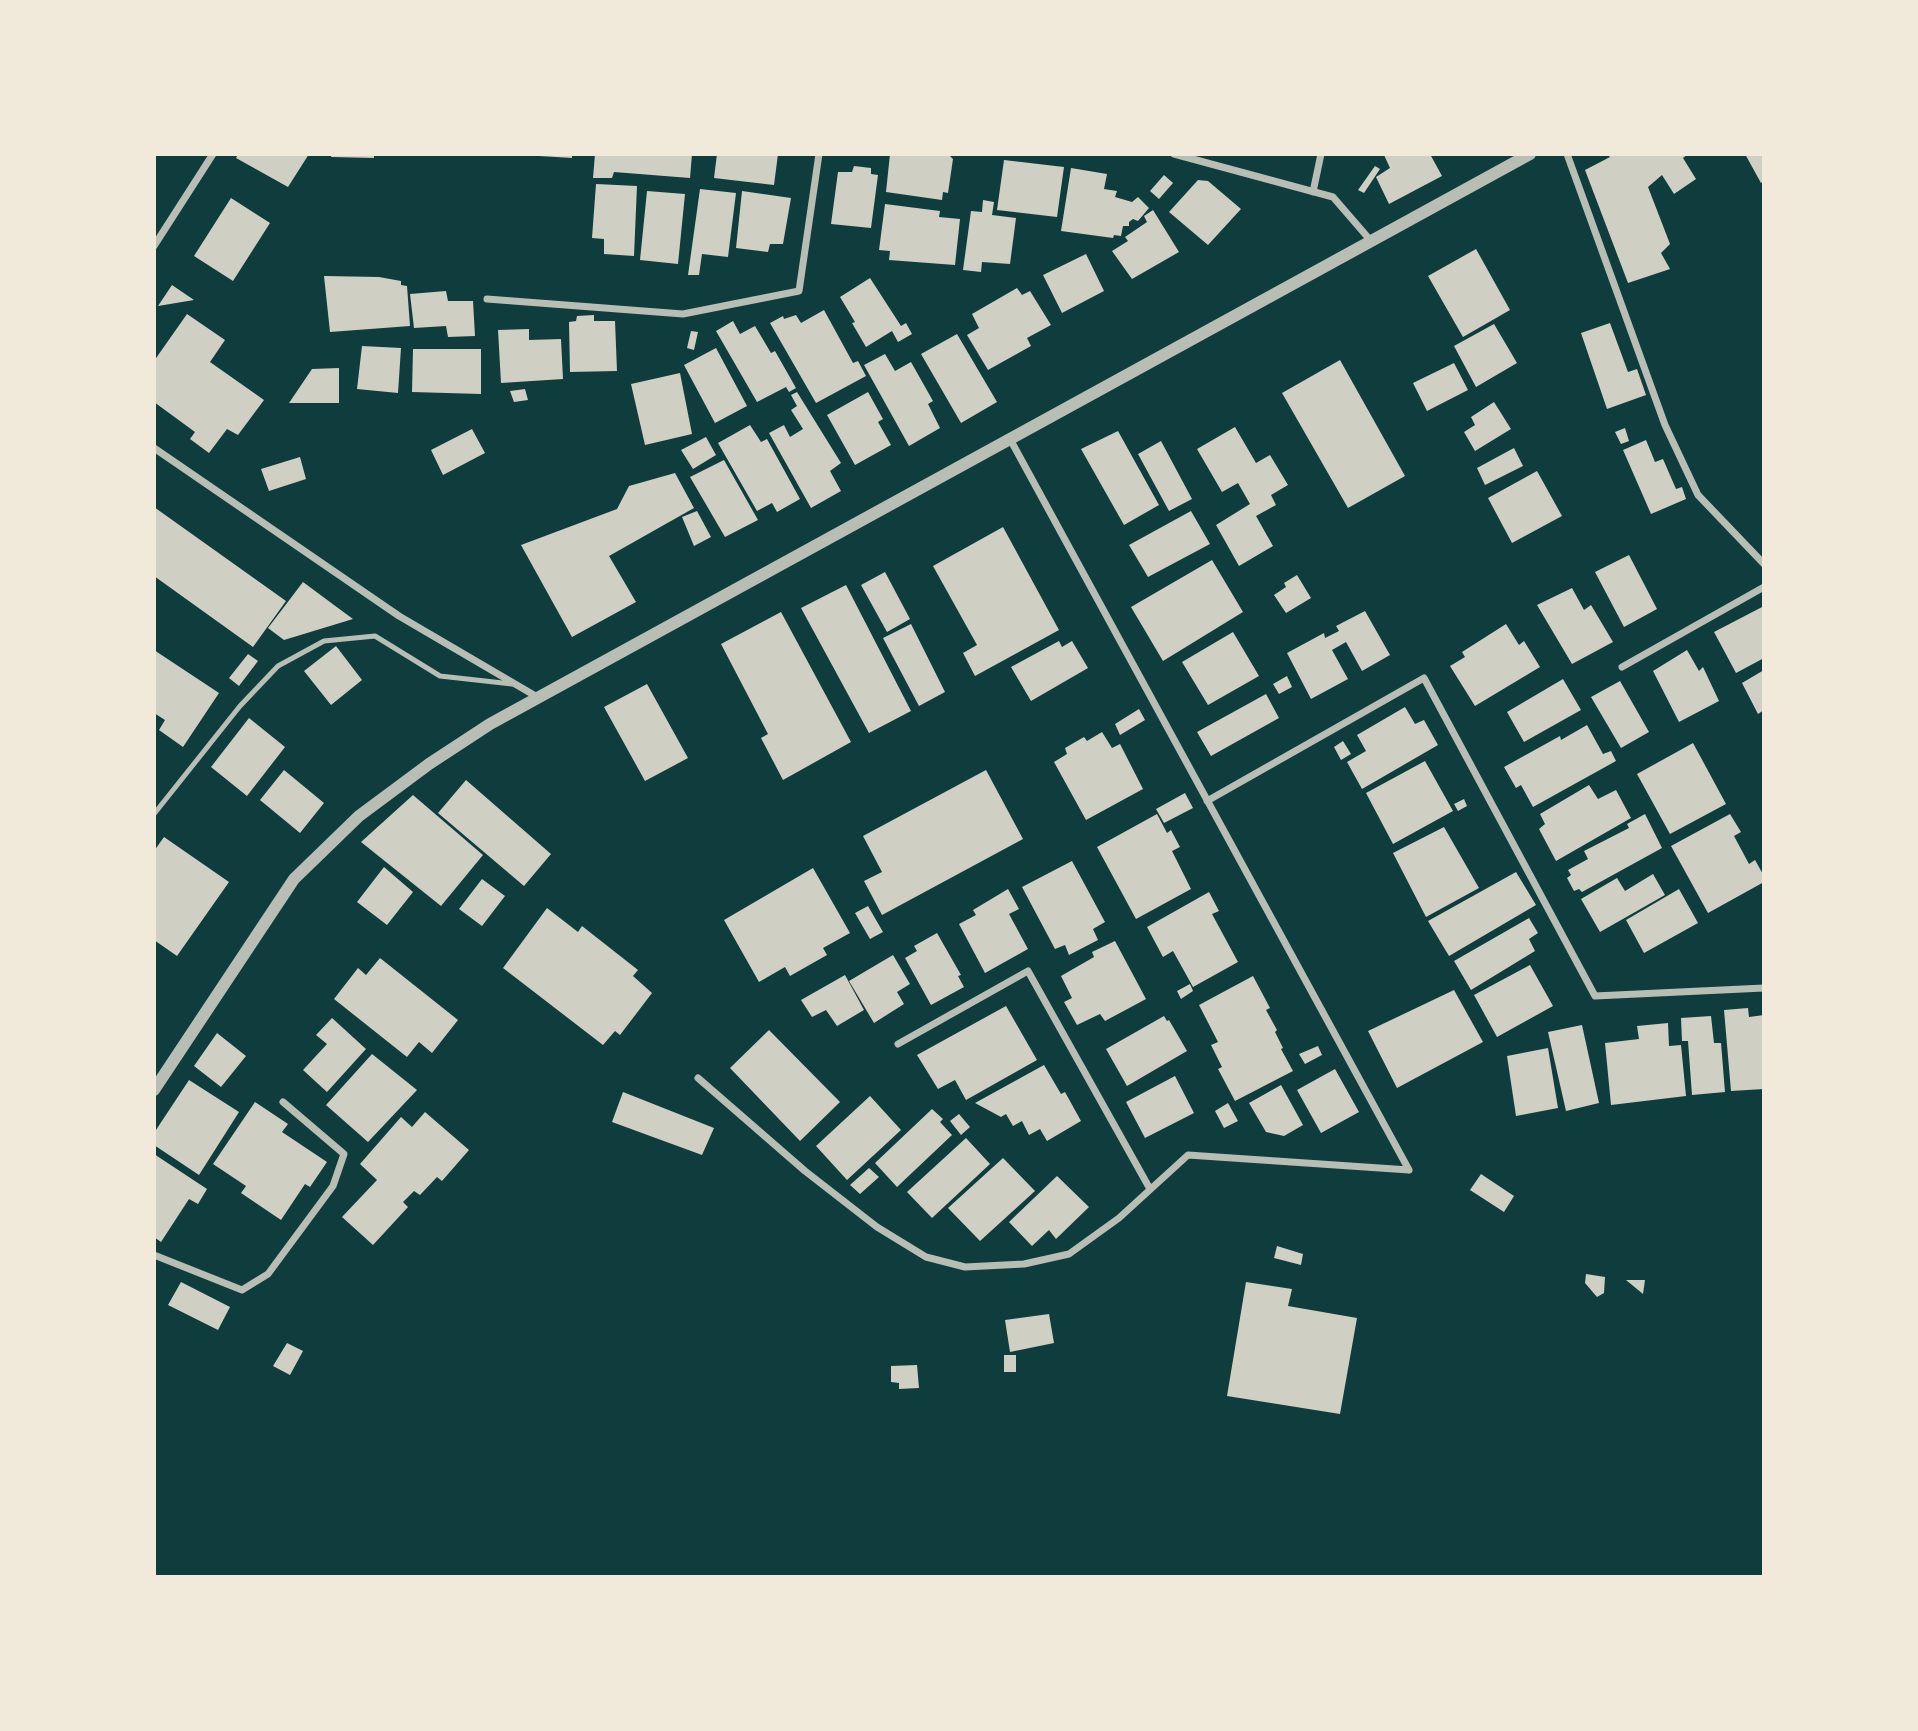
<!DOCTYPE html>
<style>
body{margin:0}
#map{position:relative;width:1918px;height:1731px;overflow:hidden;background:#0f3d3e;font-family:Commissioner,sans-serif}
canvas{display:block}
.frame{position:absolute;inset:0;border:156px solid #f1e9da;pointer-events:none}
</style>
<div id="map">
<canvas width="1918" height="1731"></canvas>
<div class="frame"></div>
</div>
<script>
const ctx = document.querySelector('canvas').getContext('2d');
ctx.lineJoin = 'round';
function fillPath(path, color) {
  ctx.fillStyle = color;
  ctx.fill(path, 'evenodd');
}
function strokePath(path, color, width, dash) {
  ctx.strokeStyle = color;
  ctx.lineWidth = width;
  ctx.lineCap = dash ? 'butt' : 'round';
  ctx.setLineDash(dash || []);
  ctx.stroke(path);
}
const building = new Path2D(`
 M238,154h71l-21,33 -52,-29z
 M332,154h42v4l-43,-1z
 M539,154h33v4l-33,-2z
 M595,154h97l-2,24 -76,-6 -2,6h-19z
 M717,154h61l-4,31 -60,-7z
 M890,154h58l5,5 -5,34 -5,-1 -1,8 -56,-8z
 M1386,154h44l12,22 -53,28 -13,-27 14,-9 -6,-13z
 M1607,154h81l-5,4 13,21 -22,15 -12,-19 -14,12 22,57 -9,9 9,16 -42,14 -43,-113 25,-13z
 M1745,154h19v27l-3,2z
 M1004,160l60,7 -7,50 -60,-7z
 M854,166l17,2v6l7,1 -7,53 -40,-4 7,-52h14z
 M1375,166l5,3 -16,24 -6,-3z
 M1071,168l36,6 -3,15 13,2 -2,6 17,5 6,-5 11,11 -11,13 -5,-2 -4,3v4h-6l-2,10 -7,-1 -1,3 -52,-7z
 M1164,175l9,8 -14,16 -9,-8z
 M1198,180l10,1 33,28 -33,36 -39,-33z
 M596,184l41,2 -3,70 -30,-2v-15l-12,-1z
 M700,189l36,4 -8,64 -26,-3 -3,21h-11z
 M647,191l38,3 -7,70 -38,-4z
 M742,191l49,7 -8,46h-13l-2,8 -32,-4z
 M231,198l39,25 -37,58 -39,-25z
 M983,200l11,2 -2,13 24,3 -6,46 -28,-2 -1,10 -18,-2 8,-59 11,1z
 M885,204l55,7 -1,6 21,2 -5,46 -66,-5 1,-9 -11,-1z
 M1153,210l26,42 -47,27 -20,-28 16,-10 -3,-4 22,-15 -3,-6z
 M1476,249l34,61 -47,27 -35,-61z
 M1086,254l18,37 -42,22 -19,-38z
 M324,276l55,1 22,4v4l6,1 3,40 -80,6z
 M870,278l31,48 5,-3 6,11 -14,8 -6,-11 -26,16 -14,-24 3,-1 -15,-25z
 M172,285l22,15 -36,6z
 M1017,288l5,7 8,-4 21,34 -24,13 4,8 -43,24 -21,-35 12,-7 -7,-14z
 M446,291l2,10h25l2,35 -27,1 -2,-11 -32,2 -4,-34z
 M824,310l29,53 5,-2 8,15 -50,27 -46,-80 13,-7 1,3 12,-4 5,8z
 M187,314l38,26 -15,22 54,38 -26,35 -11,-6 -18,24 -19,-14 5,-7 -41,-30v-14l2,-3 -2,-1v-23z
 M594,315v6h21l2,50 -47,1 -1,-50 7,-1 1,-5z
 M733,321l7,13 15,-8 16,27 4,-2 21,37 -7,4 -3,-5 -29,15 -41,-71z
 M1610,323l18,49 9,-3 9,26 -39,14 -26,-76z
 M1494,324l23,39 -41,24 -22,-41z
 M529,329v11l32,-1 2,40 -62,4 -3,-53z
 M691,331l7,1 -4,18 -7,-2z
 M957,334l40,68 -36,21 -40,-69z
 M362,346l39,2 -3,45 -41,-4z
 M716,348l31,58 -32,17 -31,-58z
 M413,349h68v45l-69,-2z
 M885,354l10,17 16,-9 22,39 -5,3 12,24 -31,18 -45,-81z
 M1340,360l65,116 -57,32 -66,-115z
 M1454,363l14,27 -41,21 -14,-28z
 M339,368v35h-50l23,-34z
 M680,373l12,61 -47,11 -14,-61z
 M525,389l3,11 -14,2 -4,-11z
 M797,392l44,71 -11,8 11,20 -30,17 -42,-75 15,-8 6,12 13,-8 -12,-19 6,-4 -6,-11z
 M868,392l15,27 -5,3 13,23 -36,20 -28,-50z
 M1494,402l17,27 -36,22 -11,-19 11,-7 -4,-8z
 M750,425l11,17 6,-3 33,60 -23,13 -5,-9 -15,8 -39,-68z
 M1235,427l21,36 14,-8 18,30 -17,10 5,10 -20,11 17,30 -34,20 -23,-41 34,-21 -12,-21 -16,9 -25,-43z
 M1625,428l4,13 -8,3 -6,-12z
 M472,429l13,24 -42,22 -12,-25z
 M1118,431l41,74 -35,20 -43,-76z
 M706,437l10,18 -23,14 -12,-19z
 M1646,440l9,22 8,-3 13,30 6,-2 4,12 -35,15 -28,-64z
 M1161,441l31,58 -23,12 -31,-57z
 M1514,448l9,18 -38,19 -8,-17z
 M300,457l6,22 -37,12 -8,-22z
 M724,460l34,60 -33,17 -35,-60z
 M1537,471l25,45 -50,27 -24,-45z
 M675,473l19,35 -85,48 27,46 -64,35 -51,-92 96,-36 12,-23z
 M154,507l132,94 -33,46 -99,-71z
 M697,511l14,26 -17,9 -12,-29z
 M1191,511l19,33 -62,33 -19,-32z
 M1003,527l56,103 -84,46 -12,-23 14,-8 -44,-79z
 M1629,555l28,54 -33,18 -29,-55z
 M1212,560l31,52 -80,49 -32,-54z
 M885,572l25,47 -23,13 -26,-47z
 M1297,575l14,23 -25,15 -12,-18 12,-8 -2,-4z
 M303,582l31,23 19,14 -69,21 -16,-12z
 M846,585l65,126 -42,22 -68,-125z
 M1572,588l12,22 7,-5 22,37 -41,22 -35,-59z
 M1764,606v52l-28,15 -22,-41z
 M1365,611l25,44 -28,16 -16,-29 -14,8 16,29 -37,20 -24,-46 37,-20 1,5 14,-7 -3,-5z
 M781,612l70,130 -68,38 -22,-42 7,-4 -47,-90z
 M911,624l34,68 -26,14 -36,-68z
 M1506,624l13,21 5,-4 16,26 -65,39 -25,-40 15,-9 -3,-5z
 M1233,632l26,44 -51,29 -26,-43z
 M1059,641l3,6 10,-6 16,27 -57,33 -20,-34z
 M336,646l26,34 -31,25 -27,-34z
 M154,650l65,43 -36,54 -24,-17 6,-10 -11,-7z
 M1687,650l12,21 4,-4 16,34 -40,21 -26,-51z
 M248,654l10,7 -19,25 -10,-8z
 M1764,670v40l-6,4 -16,-31z
 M1287,676l5,11 -13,7 -6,-10z
 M1563,679l18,31 -57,32 -17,-30z
 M1620,681l29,51 -28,16 -30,-51z
 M647,684l41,74 -43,23 -41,-74z
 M1266,694l13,24 -68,38 -14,-24z
 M1405,707l10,17 9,-4 14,25 -76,44 -15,-27 19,-11 -9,-16z
 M1139,709l6,11 -25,15 -5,-11z
 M249,718l36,29 -38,49 -36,-29z
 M1587,725l16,29 8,-3 5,10 -83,46 -12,-22 -5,3 -12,-21 56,-31 1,4z
 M1102,732l10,16 8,-4 23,45 -57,31 -32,-58 13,-8 -2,-6 19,-11 3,4z
 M1343,741l8,13 -10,6 -7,-13z
 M1693,743l33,61 -56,30 -33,-60z
 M1425,761l28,50 -60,33 -27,-51z
 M284,770l40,33 -24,30 -40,-33z
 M986,770l37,69 -141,76 -18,-34 18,-9 -19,-36z
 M466,780l85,74 -27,32 -86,-73z
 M1589,785l9,14 18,-9 15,28 -75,43 -17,-32 6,-5 -5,-10z
 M1185,793l8,15 -29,15 -8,-14z
 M413,795l70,60 -42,51 -80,-64z
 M1464,799l3,7 -9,5 -4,-7z
 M1157,814l10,19 4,-3 9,17 -8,4 19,38 -55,30 -39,-72z
 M1645,814l17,34 -80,44 -3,-3 -5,2 -7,-13 4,-3 -3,-5 20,-11 -4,-8 45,-23 -2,-4z
 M1730,814l11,18 -7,4 15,28 6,-4 9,16v6l-56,31 -37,-67z
 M1444,827l35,61 -53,29 -33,-64z
 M164,837l65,45 -52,74 -23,-16v-89z
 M1072,861l33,61 -12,7 5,11 -29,15 -4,-10 -10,4 -33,-62z
 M384,867l29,25 -26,33 -30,-23z
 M813,868l37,65 -27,15 4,7 -37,21 -5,-9 -26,15 -35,-62z
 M1516,872l20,33 -87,51 -21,-35z
 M1653,874l12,21 -65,37 -19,-33 36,-21 8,13z
 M482,879l23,17 -23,30 -23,-17z
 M1008,889l11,20 -10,5 19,35 -43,24 -26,-49 17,-9 -3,-5z
 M1679,889l19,34 -54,30 -18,-33z
 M1209,892l10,19 -7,3 26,48 -45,25 -20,-36 -10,6 -16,-30z
 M868,906l15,26 -13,7 -15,-26z
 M547,908l31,24 4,-6 56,44 -5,6 19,17 -32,42 -5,-4 -12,14 -100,-77z
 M1529,918l9,15 -9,6 6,12 -64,39 -17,-29z
 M937,933l24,42 -3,1 6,11 -33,18 -26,-47 12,-7 -3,-5z
 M1115,941l31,58 -41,22 -5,-7 -23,11 -13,-23 8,-4 -11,-22 33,-19 -2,-5z
 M893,955l17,29 -13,8 7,12 -30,19 -25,-42z
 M380,958l78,62 -26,33 -13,-11 -12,15 -73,-58 24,-31 8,7z
 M1530,965l23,41 -56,31 -23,-42z
 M845,975l19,35 -27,16 -11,-16 -14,7 -11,-17z
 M1253,976l17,32 -4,2 11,20 -2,2 8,16 -2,1 12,22 -58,30 -17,-32 4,-2 -11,-22 7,-3 -19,-37z
 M1190,984l3,7 -12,8 -4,-8z
 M1454,990l29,52 -86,46 -29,-57z
 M1006,1006l31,54 -71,40 -11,-20 -17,9 -21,-34z
 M1748,1008l1,9 15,-2v74l-33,2 -7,-81z
 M1164,1016l3,5 2,-1 18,31 -60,35 -21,-37z
 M1711,1016l3,27h7l4,49 -33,3 -4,-54h-6l-1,-23z
 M332,1018l34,31 -39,43 -24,-22 24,-26 -11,-9z
 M1668,1023l1,23 12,-1 5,51 -75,9 -6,-62 34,-4 -2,-13z
 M1582,1025l17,78 -33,8 -18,-79z
 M769,1030l71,72 -40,39 -70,-73z
 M217,1033l29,23 -25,31 -27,-21z
 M1318,1046l4,9 -17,9 -6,-10z
 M1548,1048l10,60 -42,8 -9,-60z
 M372,1054l45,36 -49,52 -42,-37z
 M1044,1065l17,29 4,-2 16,29 -34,20 -7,-12 -11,6 -7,-14 -9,5 -7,-12 -5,3 -26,-14z
 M1335,1069l24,43 -38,21 -24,-43z
 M1175,1076l19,37 -49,25 -19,-36z
 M189,1080l50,32 -40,63 -45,-30v-12z
 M1281,1085l22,40 -19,11 -18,-4 -17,-29z
 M623,1092l91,36 -12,27 -90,-33z
 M870,1096l31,34 -54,50 -31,-34z
 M255,1102l33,22 -6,8 45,30 -17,25 -5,-3 -24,36 -40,-27 5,-7 -33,-22z
 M1228,1103l10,18 -14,7 -9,-17z
 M932,1109l11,10 -3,3 12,13 -55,52 -22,-24z
 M425,1112l44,38 -27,31 -5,-4 -17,18 -6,-4 -11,11 5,5 -35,38 -31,-28 35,-37 -17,-16 41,-47 11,10z
 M959,1114l11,13 -9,8 -11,-14z
 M966,1138l24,26 -58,54 -25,-26z
 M154,1154l53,35 -9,15 -9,-5 -28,43 -7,-5z
 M1003,1158l32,33 -55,50 -32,-33z
 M869,1168l10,9 -19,17 -10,-9z
 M1481,1174l33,22 -10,16 -34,-22z
 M1057,1176l32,31 -33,32 -7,-9 -17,16 -23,-24z
 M1277,1246l26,8 -2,11 -27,-7z
 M1586,1274l19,3 -1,16 -7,4 -12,-14z
 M1626,1280h19l-2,14z
 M181,1282l49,25 -12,23 -50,-25z
 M1246,1282l46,7 -4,17 69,12 -17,96 -113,-18z
 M1049,1314l5,29 -44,9 -5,-32z
 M287,1343l16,8 -13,24 -17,-9z
 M1004,1355h12v17h-12z
 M917,1365l2,23 -20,1v-6l-8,-1v-16z`);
const service = new Path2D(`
 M154,814l86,-108 38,-40 46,-25 51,-5 65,40 72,8`);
const minor = new Path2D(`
 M1174,154l159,43 38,44
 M1567,154l98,271 33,70 66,69
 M1313,192l8,-38
 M154,246l59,-92
 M487,299l196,15 116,-23 20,-137
 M1010,439l399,731
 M154,448l245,168 140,82
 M1622,667l142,-80
 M1207,801l217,-123 171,318 169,-8
 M898,1044l130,-73 122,218
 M698,1078l107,93 72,56 49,30 39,10 59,-3 45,-10 50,-36 69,-63 221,15
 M154,1255l88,35 26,-16 65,-88 11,-32 -61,-52`);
const tertiary = new Path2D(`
 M154,1090l140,-211 65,-63 70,-52 61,-40 1040,-570`);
fillPath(building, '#cfcfc3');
strokePath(service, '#b8beb3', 5);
strokePath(minor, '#b8beb3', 7);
strokePath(tertiary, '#b8beb3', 12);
</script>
